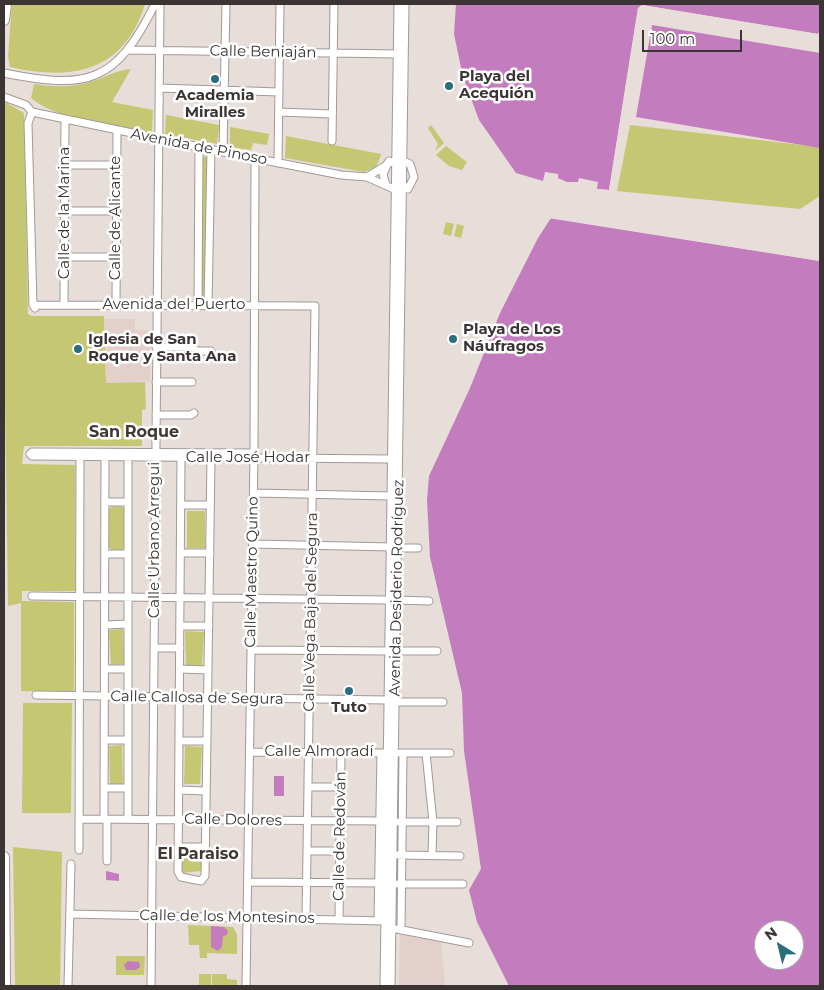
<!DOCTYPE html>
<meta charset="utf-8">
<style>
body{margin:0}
#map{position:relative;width:824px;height:990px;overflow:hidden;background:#e7ddd9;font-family:Montserrat,sans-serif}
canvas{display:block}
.frame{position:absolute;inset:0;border:5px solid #3a3534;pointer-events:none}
.north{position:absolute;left:754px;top:920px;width:50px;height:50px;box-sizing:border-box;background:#fff;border:1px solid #b0aeae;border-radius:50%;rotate:324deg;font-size:14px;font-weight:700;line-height:20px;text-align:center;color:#3a3534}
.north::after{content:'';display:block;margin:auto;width:18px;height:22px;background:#286e7d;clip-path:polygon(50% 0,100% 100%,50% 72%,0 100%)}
.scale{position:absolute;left:642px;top:30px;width:100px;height:22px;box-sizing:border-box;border:2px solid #3a3534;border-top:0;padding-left:6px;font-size:15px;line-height:18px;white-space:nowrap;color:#3a3534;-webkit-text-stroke:4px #fff;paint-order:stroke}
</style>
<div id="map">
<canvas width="824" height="990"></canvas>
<div class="frame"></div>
<div class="north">N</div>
<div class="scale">100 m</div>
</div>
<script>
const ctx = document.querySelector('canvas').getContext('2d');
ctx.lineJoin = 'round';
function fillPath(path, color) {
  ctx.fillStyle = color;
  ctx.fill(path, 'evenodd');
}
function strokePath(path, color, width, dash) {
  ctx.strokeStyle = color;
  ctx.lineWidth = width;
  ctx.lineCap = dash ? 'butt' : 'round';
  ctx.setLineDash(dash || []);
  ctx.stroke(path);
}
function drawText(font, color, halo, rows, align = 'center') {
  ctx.font = font + ' Montserrat,sans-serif';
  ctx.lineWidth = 5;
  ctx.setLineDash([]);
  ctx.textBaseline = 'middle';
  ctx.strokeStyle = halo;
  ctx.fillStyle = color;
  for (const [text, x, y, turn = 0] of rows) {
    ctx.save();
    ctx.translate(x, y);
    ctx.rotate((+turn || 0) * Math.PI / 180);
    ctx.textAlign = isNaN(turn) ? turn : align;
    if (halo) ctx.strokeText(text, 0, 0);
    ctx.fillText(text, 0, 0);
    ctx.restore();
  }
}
const built = new Path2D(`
 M105,319h30v11h15v51l-44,2z
 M400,934l41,8 4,44h-46z`);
const green = new Path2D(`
 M12,4h133c-21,68 -72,77 -135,63l-2,-11z
 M131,69l-19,33 41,8 -1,22c-35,-7 -95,-11 -121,-34l3,-14c20,3 39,4 59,-3 13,-4 23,-11 38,-12z
 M5,102l19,11 4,201 4,2h72l2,67 39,-1 1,27 -4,1v36h-118l-2,18 53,1v126h-53v10l52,1v88l-1,2 -52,-1v-88l-13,3 -4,-274z
 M166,115l53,10 -2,19 -52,-10z
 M431,125l13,18 -9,8 3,-7 -10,-16z
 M630,125l190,22v49l-20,13 -183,-18z
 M230,127l39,7 -2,11 -14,-2 -2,7 -21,-3z
 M286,136l95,18v1l-5,12 -12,5 -79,-14z
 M446,146l21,16 -5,8 -13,-4 -13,-11z
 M201,156l7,1 -1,143h-7z
 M446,222l8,2 -3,12 -8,-2z
 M457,224l7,2 -3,12 -7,-2z
 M121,506l4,3v37l-3,4h-10l-3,-3v-38l3,-2z
 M187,511h18v37h-18z
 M123,629l1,35 -13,1 -2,-35z
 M185,631l19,1 -2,34 -16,-1z
 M23,703h49l-1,110h-49z
 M122,745l1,39h-13l-1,-38z
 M185,746l17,1 -2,37h-16z
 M13,847l49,5 -2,134h-45z
 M201,851v20l-19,2v-21z
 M188,925l45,2 4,7v20l-30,-1v5h-7l-1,-13h-10z
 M116,956h29l-1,19h-28z
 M199,974h12v12h-12z
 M212,974h15v5l10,1v6h-25z`);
const water = new Path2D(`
 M456,4h364v26l-2,4 -176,-29 -4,3 -29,182 -12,-1 1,-7 -19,-4 -1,4h-11l-9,-4v-4l-13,-2 -2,9 -27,-8 -37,-53 -16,-43 -9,-43z
 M652,25l168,28v95l-184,-31z
 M551,218l269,43v725h-311l-32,-64 -8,-32 12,-21 -17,-118 -2,-58 -32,-136 -3,-57 2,-24 41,-88 30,-75 38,-75zM764,930h30v30h-30z
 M274,776h10v20h-10z
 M106,871l13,3v7l-13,-1z
 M211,926l13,1 4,4 -1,4 -4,1 -1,11 -4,4 -7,-4z
 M128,961l11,1 1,5 -4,3h-10l-2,-5z`);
const pier = new Path2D(`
 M642,5l176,29 2,-4v5l-178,-27 -31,183h-14v-2l12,1 29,-182z
 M551,216l269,43v2l-272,-43z`);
const minor = new Path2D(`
 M128,50l270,4
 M4,73c84,17 112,10 151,-69
 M159,88l120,4
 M4,97l22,8 6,7
 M32,112l-4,11 5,182 2,3
 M32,112l191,40 118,23 26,2 29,13 13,-4
 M279,112l53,2
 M332,141l2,-137
 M223,152l3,-148
 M278,163l2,-159
 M387,164l12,-5 11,5 4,13 -6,12
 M65,165h51
 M367,177l18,-11
 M386,185l-3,-11 6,-13
 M65,211h51
 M64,257h52
 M33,305l282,1 -9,613
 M64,305l1,-185
 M116,305l1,-174
 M198,306l1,-159
 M208,306l3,-156
 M156,347h36l5,4h14
 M156,382h36
 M156,415h35l3,-2
 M254,453l-222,-1 -2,2 2,2 360,3
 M181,458l-3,414 3,5 20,4 4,-5 6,-418
 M254,493l137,3
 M105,502h23
 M181,505h29
 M253,544l138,3
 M397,548h21
 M181,553h29
 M105,554h23
 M32,596l358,4
 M397,600l32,1
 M105,625l23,-1
 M180,626h29
 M154,648h26
 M251,650l138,1
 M396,651h41
 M105,669h23
 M180,669l28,1
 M36,695l352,5
 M395,702h48
 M105,740h23
 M179,741h28
 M250,752l135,1
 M400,753h50
 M426,753l7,69 -1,33
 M308,787h33
 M105,788h22
 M179,790l27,1
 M79,819l307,2
 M104,819l1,-362
 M128,819v-362
 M399,822h58
 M178,847h27
 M79,850l1,-397
 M307,851h33
 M398,855l62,1
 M107,861v-42
 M248,882l135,1
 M398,884h65
 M70,914l315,7
 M339,920l2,-168
 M378,920l3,-167
 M397,929l72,14
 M401,930l2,-177
 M68,986l3,-122
 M151,986l9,-982
 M246,986l8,-533 1,-295
 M384,986l14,-982
 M391,986l14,-982`);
const highway = new Path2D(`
 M4,20l2,-16
 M4,857l1,129`);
const markers = [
 [215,79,5,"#286e7d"],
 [449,86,5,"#286e7d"],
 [453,339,5,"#286e7d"],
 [78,349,5,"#286e7d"],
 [349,691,5,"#286e7d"]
];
const streetNames = [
 ["Calle Beniaján",263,52,1],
 ["Avenida de Pinoso",199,147,11],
 ["Calle de la Marina",65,213,-90],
 ["Calle de Alicante",116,218,-90],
 ["Avenida del Puerto",174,305],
 ["Calle José Hodar",248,458],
 ["Calle Urbano Arregui",155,540,-90],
 ["Calle Maestro Quino",252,572,-89],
 ["Avenida Desiderio Rodríguez",397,588,-89],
 ["Calle Vega Baja del Segura",311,612,-89],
 ["Calle Callosa de Segura",197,698,1],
 ["Calle Almoradí",319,752],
 ["Calle Dolores",233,820,1],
 ["Calle de Redován",340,836,-89],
 ["Calle de los Montesinos",227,917,1]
];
const poiNames = [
 ["Playa del",459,77],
 ["Acequión",459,94],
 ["Academia",215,96,"center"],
 ["Miralles",215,113,"center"],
 ["Playa de Los",463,330],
 ["Náufragos",463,347],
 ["Iglesia de San",88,340],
 ["Roque y Santa Ana",88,357],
 ["Tuto",349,708,"center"]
];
const neighbourhoodNames = [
 ["San Roque",134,432],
 ["El Paraiso",198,854]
];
fillPath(built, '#e3d0ca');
fillPath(green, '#c6c773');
fillPath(water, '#c37dbe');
fillPath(pier, '#e7ddd9');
strokePath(minor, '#a39996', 9);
strokePath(highway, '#a39996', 12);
strokePath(minor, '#fff', 7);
strokePath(highway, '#fff', 10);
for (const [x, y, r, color] of markers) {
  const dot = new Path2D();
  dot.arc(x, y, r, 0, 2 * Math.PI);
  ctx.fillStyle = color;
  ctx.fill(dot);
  strokePath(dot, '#fff', 2);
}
drawText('15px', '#3a3534', '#fff', streetNames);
drawText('bold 15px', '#3a3534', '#fff', poiNames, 'left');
drawText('bold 16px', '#403835', '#fff', neighbourhoodNames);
</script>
